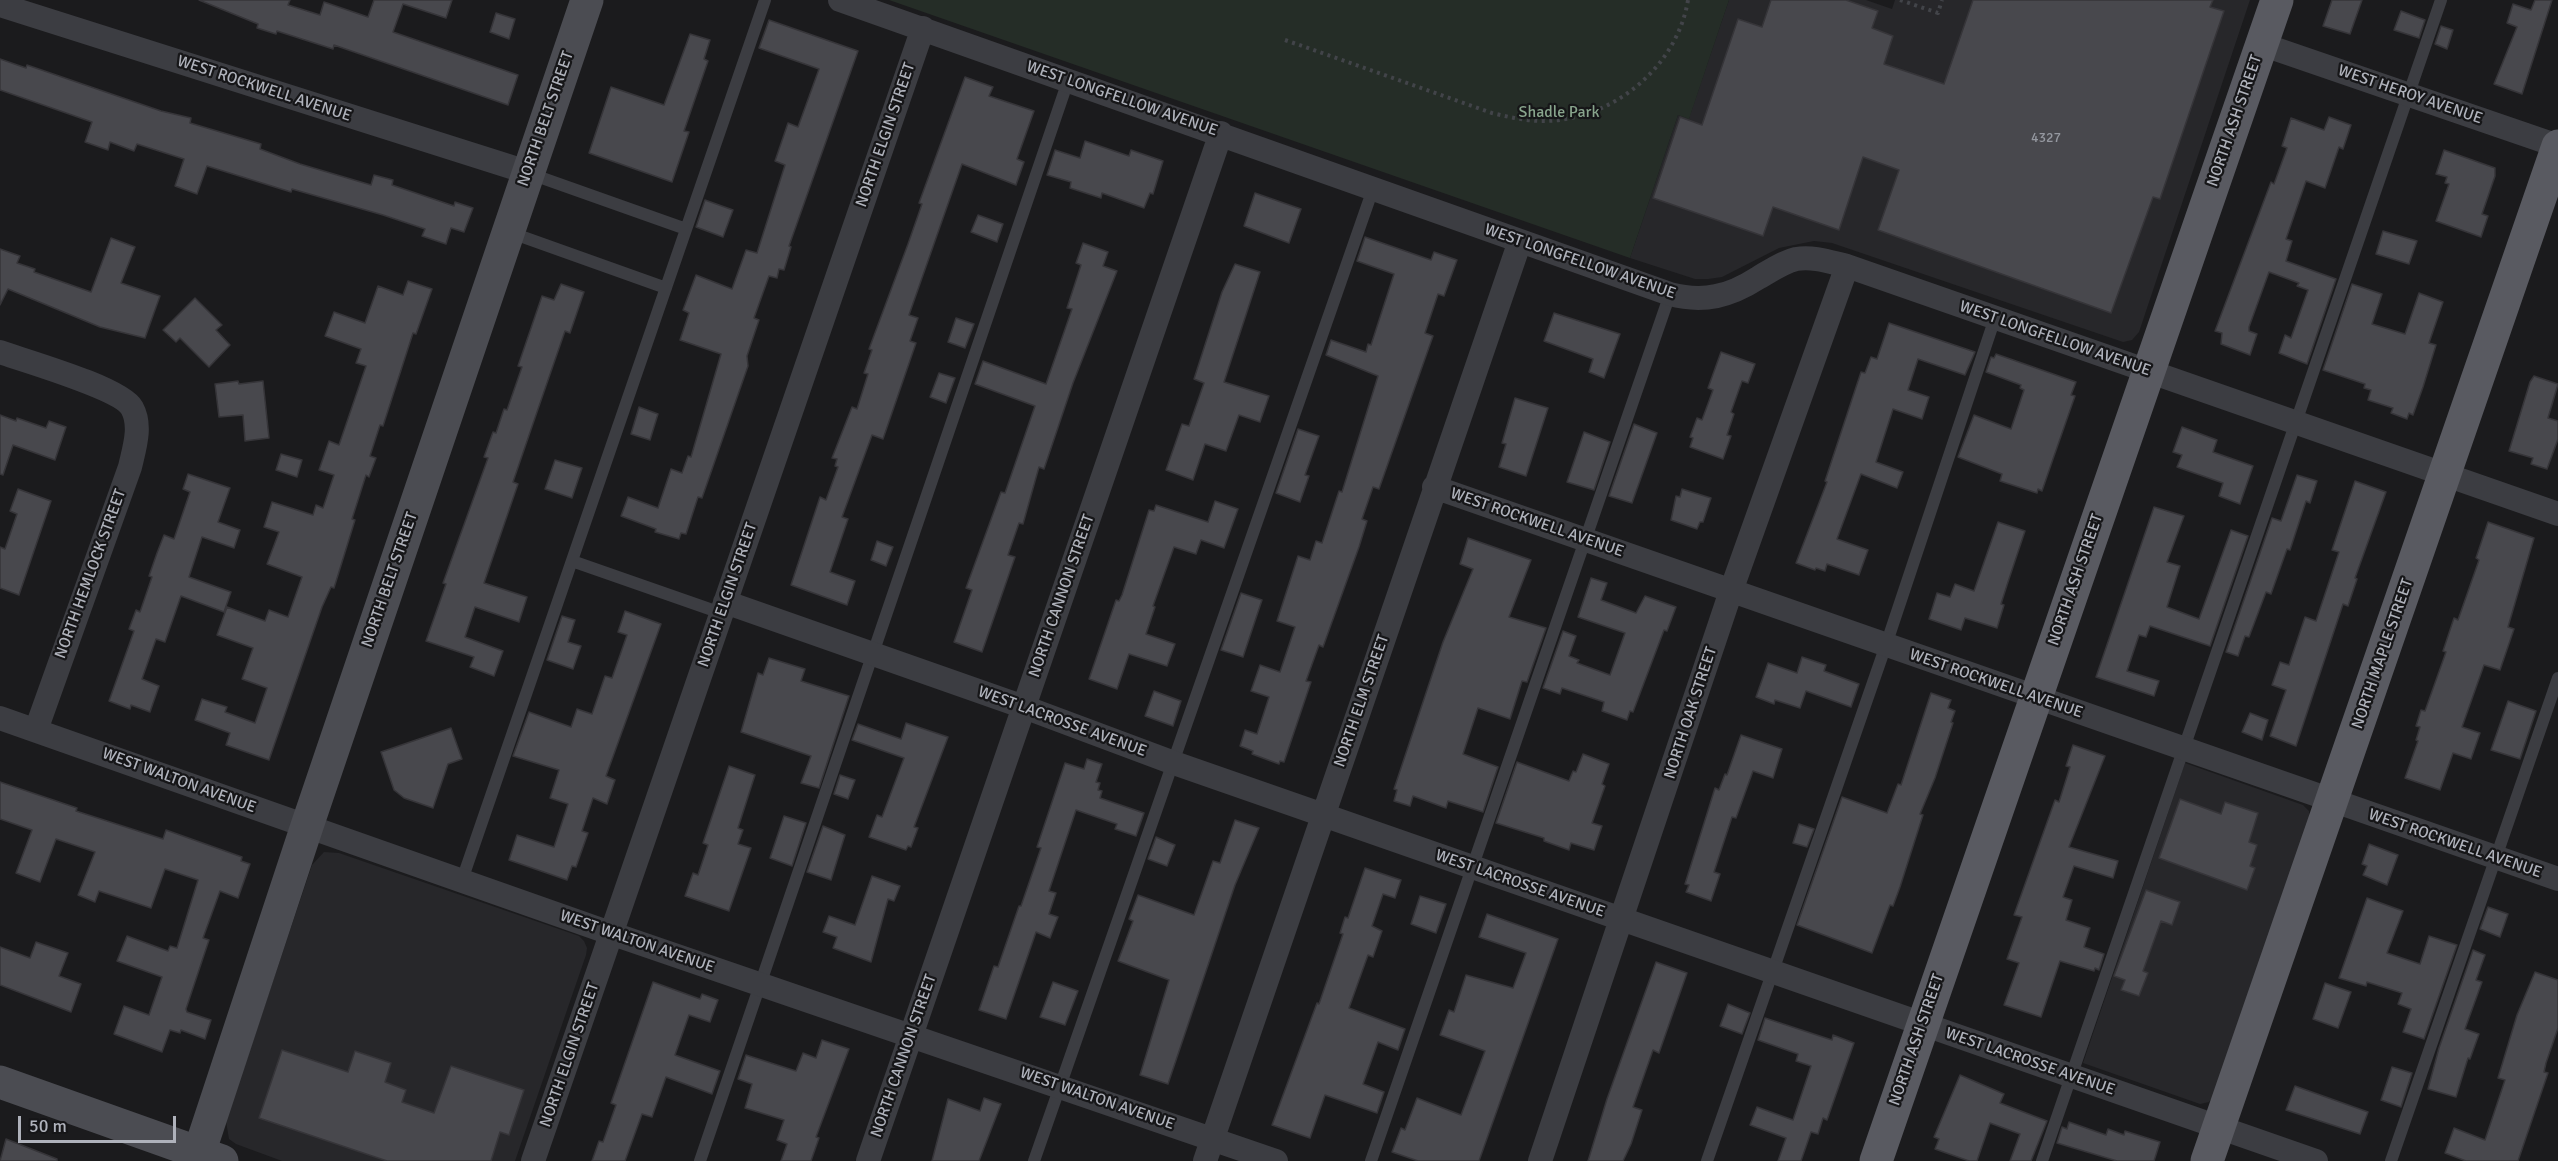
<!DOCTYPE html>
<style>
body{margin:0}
#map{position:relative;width:2558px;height:1161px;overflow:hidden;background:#1b1b1d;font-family:Signika,sans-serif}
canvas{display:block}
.scale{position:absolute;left:18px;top:1116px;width:158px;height:27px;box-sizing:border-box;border:3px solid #afb2bb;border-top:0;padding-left:8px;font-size:18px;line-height:21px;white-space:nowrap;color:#afb2bb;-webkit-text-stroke:4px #161618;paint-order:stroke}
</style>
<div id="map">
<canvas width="2558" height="1161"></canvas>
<div class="scale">50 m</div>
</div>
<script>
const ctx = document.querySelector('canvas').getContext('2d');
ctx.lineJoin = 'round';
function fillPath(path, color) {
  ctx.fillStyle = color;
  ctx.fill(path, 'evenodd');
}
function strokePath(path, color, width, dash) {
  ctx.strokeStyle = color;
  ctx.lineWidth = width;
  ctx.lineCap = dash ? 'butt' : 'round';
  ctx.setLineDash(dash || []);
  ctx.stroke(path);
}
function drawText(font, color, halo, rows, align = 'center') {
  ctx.font = font + ' Signika,sans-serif';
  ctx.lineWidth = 4.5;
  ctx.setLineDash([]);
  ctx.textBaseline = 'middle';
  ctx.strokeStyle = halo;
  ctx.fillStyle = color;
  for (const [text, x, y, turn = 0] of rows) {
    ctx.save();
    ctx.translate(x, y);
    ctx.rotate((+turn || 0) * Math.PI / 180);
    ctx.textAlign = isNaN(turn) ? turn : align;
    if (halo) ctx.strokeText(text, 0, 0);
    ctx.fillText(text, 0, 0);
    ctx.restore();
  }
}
const built = new Path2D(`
 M1729,0h137l26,9 3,-9h355l-111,332 -7,8 -9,2 -291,-99 -18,-2 -35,7 -57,29 -14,2h-13l-65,-21 48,-143 11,3z
 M2185,763l118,42 6,6 1,8 -95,276 -6,7 -9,2 -117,-41z
 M324,852l15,1 240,83 5,5 3,7 -1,7 -71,206h-233l-46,-17 -7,-5 -3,-18 86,-256z`);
const green = new Path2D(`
 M889,0h840l-40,119 -11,-4 -48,143z`);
const building = new Path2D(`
 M199,0h91l-2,5 32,10 4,-13 44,15 6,-17h78l-6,18 -43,-14 -10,28 125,43 -10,30 -174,-60 -1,4 -56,-18 -1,3 -19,-6 1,-4z
 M1771,0h75l32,11 -6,17 21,8 -9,28 60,20 29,-84h240l-3,7 14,4 -64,188 -7,-2 -42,116 -233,-83 21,-60 -36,-13 -24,73 -66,-23 -10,29 -110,-38 27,-81 22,8 36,-106 24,8z
 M2332,0h30l-12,34 -27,-8z
 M2535,0h17l-30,94 -28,-10 23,-57 -10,-4 6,-19 18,6z
 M2401,11l24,9 -6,18 -25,-8z
 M496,13l19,6 -6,20 -19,-7z
 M769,20l89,31 -69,195 2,1 -7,23 -5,-1 -2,9 -8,-2 -15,42 5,2 -12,36 1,10 -46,132 -4,-1 -12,37 -5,-1 -2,6 -24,-7 1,-3 -35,-13 7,-19 30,11 13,-39 11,4 6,-17 3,1 30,-103 -41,-14 9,-27 -6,-3 13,-35 36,14 14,-39 11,3 28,-88 -10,-4 13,-38 10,4 21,-58 -60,-21z
 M2441,26l12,4 -6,19 -12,-5z
 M690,34l20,6 -6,19 4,2 -24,70 5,1 -17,50 -83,-29 22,-66 53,18z
 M0,59l26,9 1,-3 134,46 30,7 -1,5 71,21 -1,5 40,15 71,21 3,-10 19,5 -1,5 62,21 1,-4 18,6 -9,24 -13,-4 -5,16 -24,-8 3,-7 -42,-14 -91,-26 -1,3 -84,-26 -10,28 -22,-8 9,-27 -47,-15 -3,7 -24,-9 -2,8 -23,-8 7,-20 -92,-32z
 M965,77l28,10 -4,9 45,15 -17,48 7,3 -8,23 -54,-21 -53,151 9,3 -8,23 6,2 -33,96 -11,-4 -30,82 6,2 -18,53 25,9 -8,24 -56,-20 29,-88 6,3 12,-33 -3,-1 2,-7 -5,-1 20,-51 5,2 11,-35 -4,-1 8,-23 -3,-1 39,-105 14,-40 -3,-1z
 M2329,117l22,8 -8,24 -4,-2 -14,41 -19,-7 -20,58 6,2 -6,20 50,18 -29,85 -28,-11 6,-18 6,3 17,-48 -11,-4 2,-3 -30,-11 -20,55v4l8,3 -7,21 -29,-11 1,-11 -7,-2 56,-149 3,2 13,-36 -5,-2 9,-28 33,12z
 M1085,141l44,15 2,-6 32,11 -10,33 -3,-1 -6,15 -42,-15 -1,5 -31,-10 1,-6 -24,-7 8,-25 25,8z
 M2444,150l51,18v8l-13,38 6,2 -7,21 -45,-16 13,-37 -4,-1 2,-6 -11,-3z
 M1255,193l46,16 -12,34 -45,-17z
 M705,200l28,10 -10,27 -27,-10z
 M978,215l25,9 -6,18 -26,-10z
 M2383,231l34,10 -8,23 -33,-10z
 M1365,237l66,23 3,-8 23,8 -13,36 -6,-2 -13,39 8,3 -54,153 -6,-2 -11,32 5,2 -8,26 -36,100 -4,-2 -13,36 5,1 -27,80 -4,-1 -1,3 -27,-10 1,-3 -13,-5 5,-16 12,4 12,-37 -18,-6 9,-26 20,7 15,-45 -18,-6 21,-65 12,4 6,-19 6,2 17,-52 3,1 36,-116 -52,-21 5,-15 35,12 2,-8 3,1 23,-71 -37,-13z
 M111,238l24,9 -14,36 39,13 -15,42 -45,-11 -92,-38 -8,16v-56l20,7 -3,7 18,6 -1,3 57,20z
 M1083,243l25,9 -5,14 14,5 -44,112 -29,86 -5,-2 -16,57 -4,-1 -11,32 7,2 -33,95 -28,-10 18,-52 -6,-2 35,-96 4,1 30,-87 -60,-22 8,-23 63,23 26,-75 -5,-1 14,-43 -5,-2z
 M1235,264l25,8 -36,110 45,14 -9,26 -21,-7 -13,36 -21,-7 -12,36 -27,-10 16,-46 7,2 15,-43 -10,-4 28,-87z
 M408,281l24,8 -16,45 -3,-1 -30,93 -3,-1 -10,31 6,2 -7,19 -3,-2 -14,44 3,1 -21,68 -3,-1 -9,20 -53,153 -43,-15 4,-12 -35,-13 7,-21 25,8 -2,5 30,11 12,-35 -25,-9 11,-31 -36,-13 10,-28 38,14 4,-11 19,7 14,-40 -35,-13 12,-32 -15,-5 8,-25 41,13 3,-10 7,3 11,-33 -15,-5 10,-29 10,4 27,-79 -10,-3 5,-14 -36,-13 9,-24 31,11 13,-37 25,9z
 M561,284l23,8 -14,41 -5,-2 -28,81 -24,70 5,2 -34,99 43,14 -8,25 -44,-15 -10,30 38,14 -9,25 -24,-9 4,-10 -48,-16 20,-57 -3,-1 45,-125 -4,-1 9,-25 3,1 8,-24 3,1 15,-43 -4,-1 24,-70 12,4z
 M2352,284l30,10 -10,30 33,10 14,-41 24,9 -14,41 7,2 -13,42 -10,28 -4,-2 -2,6 -16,-6 2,-5 -25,-8 3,-10 -7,-2 1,-4 -42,-14z
 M195,298l27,27 -6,5 14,15 -21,22 -29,-29 -4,4 -13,-12z
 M1554,313l66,21 -16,44 -15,-6 4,-13 -49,-18z
 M956,318l18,6 -9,24 -17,-6z
 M1889,323l86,29 -10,23 -47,-16 -10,31 21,7 -7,22 -29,-10 -17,53 27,10 -6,16 -36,-14 -24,65 31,11 -9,25 -32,-11 -2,7 -9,-3 -1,2 -19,-7 31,-81 -2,-1 36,-109 4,1 6,-16 6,2z
 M1721,352l34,12 -7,19 -6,-2 -11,31 3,2 -7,21 4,1 -8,23 -33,-12 3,-9 -3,-1 7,-19 5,2 11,-30 -5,-2z
 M1996,354l80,28 -5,13 4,1 -22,63 -11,32 -4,-2 -1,4 -37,-12 2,-7 -44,-17 16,-42 37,14 13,-39 -4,-2 1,-3 -35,-13 5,-15 3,1z
 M939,373l16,5 -9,25 -16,-6z
 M2534,376l24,8 -10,34 10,3v18l-11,30 -16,-5 2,-6 -24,-7 21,-69z
 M238,381l1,3 24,-3 6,57 -24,3 -2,-26 -24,2 -4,-33z
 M1515,398l33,10 -22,68 -27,-9 7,-23 -4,-1z
 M639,407l19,7 -8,26 -19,-6z
 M0,415l16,6 1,-3 29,10 3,-7 17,6 -11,33 -42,-15 -10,30 -3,-1z
 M1634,424l23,9 -25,70 -23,-7z
 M2182,427l35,13 -4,12 40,14 -13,38 -21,-8 4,-13 -46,-16 5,-12 -9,-3z
 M1298,429l21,7 -14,39 4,1 -9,26 -24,-9z
 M1584,432l26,10 -16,48 -27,-8z
 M281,454l21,6 -5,17 -21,-7z
 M555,460l27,8 -10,30 -27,-9z
 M188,474l42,14 -12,34 22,8 -6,18 -32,-11 -13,40 42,15 -7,20 -43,-16 -16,46 -9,-3 -14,40 17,7 -9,26 -19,-7 -1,4 -21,-8 25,-70 -5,-2 7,-19 4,2 12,-35 -3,-1 8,-23 7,-18 10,4 16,-47 -7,-3z
 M2297,475l20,6 -7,22 -4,-2 -16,49 -3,-1 -16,45 -5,-2 -17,45 -4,-1 -7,20 -12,-4 46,-134 9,3z
 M2355,481l31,11 -31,86 2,1 -9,27 -5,-2 -47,142 -26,-10 16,-46 -14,-5 8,-23 9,3 16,-48 11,4 23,-69 -7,-2z
 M18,489l33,12 -32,94 -19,-7v-41l5,2 12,-35 -7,-3z
 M1682,489l29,9 -8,24h-3l-3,7 -26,-9 5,-24 4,1z
 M1215,501l23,8 -14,39 -23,-8 -5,14 -22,-7 -21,59 2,1 -9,27 29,10 -8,22 -38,-12 -12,35 -28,-10 27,-79 3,1 3,-6 27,-85 5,1 2,-6 52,17z
 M2154,507l30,9 -17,46 13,4 -13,41 32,12 32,-89 17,6 -38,110 -60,-20 -4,11 -7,-2 -12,36 32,10 -5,15 -58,-19z
 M1998,522l27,9 -17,51 -7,22 3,1 -7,23 -32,-10 -4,12 -32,-11 8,-26 13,4 5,-13 19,7z
 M2488,522l46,16 -26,89 6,2 -14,41 -16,-5 -22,62 18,6 -9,26 -18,-6 -13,37 -35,-12 13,-37 -2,-1 4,-13 -4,-1 5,-16 4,1 21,-59 -3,-1 11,-33 4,2 21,-60 -3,-2z
 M1468,538l63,22 -22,57 37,11 -19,54 -5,-1 -12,38 -32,-11 -15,46 35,13 -15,45 -35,-11 -2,7 -33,-12 -3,10 -16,-5 3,-11 -3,-1 49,-147 30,-73 -13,-5z
 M877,541l16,6 -7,19 -15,-6z
 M1591,578l16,5 -6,17 35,13 9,-17 31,11 -9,24 -3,-1 -31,82 -3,-1 -3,9 -25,-9 2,-9 -42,-14 -2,6 -17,-6 20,-57 13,5 -7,20 10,4 -2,3 33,12 15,-42 -47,-16z
 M1241,593l21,7 -19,57 -22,-7z
 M625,611l36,13 -55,152 9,4 -8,24 -14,-6 -11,33 6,2 -12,34 -4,-1 -5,14 -58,-20 8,-25 37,12 14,-43 -18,-6 9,-28 -46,-14 16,-44 42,15 6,-18 15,5 13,-38 7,2 15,-43 -9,-3z
 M562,616l13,4 -7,22 13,4 -8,23 -26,-9z
 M1802,657l24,8 -2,6 35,13 -8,23 -45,-16 -6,17 -25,-8 -1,4 -18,-7 12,-34 29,10z
 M769,658l36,11 -4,12 48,15 -30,92 -18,-5 10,-27 -70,-24 17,-59 5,2z
 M1154,691l27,10 -8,25 -28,-10z
 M1931,693l20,7 -3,8 7,3 -4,11 2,1 -18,55 -15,36 3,1 -23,72 -7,19 -3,-1 -18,48 -75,-28 45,-128 45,16 11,-29 3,1z
 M2508,701l28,10 -16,48 -29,-9z
 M2250,713l18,7 -6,20 -20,-8z
 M906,723l42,14 -34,90 4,1 -7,19 -3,-1 -2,4 -37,-13 8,-22 5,2 22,-59 -52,-18 6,-16 43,15z
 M451,728l11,31 -14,5 -15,44 -29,-10 -10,-8 -13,-38z
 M1741,735l41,14 -9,29 -20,-7 -17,47 -4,-1 -18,55 6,2 -9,27 -25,-9 3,-7 -4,-1 30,-96 4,2 6,-16 2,1z
 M2073,745l32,11 -36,91 49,14 -5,17 -39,-12 -11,31 9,3 -6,20 24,8 -6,19 20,7 -5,16 -4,-2 -1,3 -34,-10 -19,56 -37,-12 15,-42 -12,-4 15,-42 -8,-2 41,-115 4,2 11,-35 -4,-1z
 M1583,754l26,10 -7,20 3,2 -13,37 10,3 -8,24 -23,-7 -2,7 -25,-9v-3l-48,-15 21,-61 52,19 4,-10 3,1z
 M1087,759l15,5 -6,18 4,1 -2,7 4,1 -2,7 44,15 -8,23 -21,-7 2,-5 -41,-14 -27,81 7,2 -7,21 9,3 -8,21 -14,-6 -30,87 -27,-9 15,-44 4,1 21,-61h2l20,-58 -4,-1 28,-84 19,6z
 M729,766l26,9 -17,53 5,2 -5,14 13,4 -22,63 -44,-15 8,-23 5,2 10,-30 -5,-2z
 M840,775l15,5 -7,19 -14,-5z
 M0,782l77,26 -1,3 87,28 3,-9 76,27 -1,4 9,3 -12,34 -18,-7 -17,47 6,2 -23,69 1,3 24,8 -6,19 -24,-9 -1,3 -10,-3 -8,22 -48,-18 10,-28 25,9 13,-38 -45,-16 10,-25 41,15 2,-5 7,2 21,-68 -33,-11 -14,39 -52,-17 -4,11 -17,-7 17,-43 -39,-13 -16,43 -24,-9 16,-43 -32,-11z
 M2180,799l41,15 4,-12 33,11 -9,29 8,3 -7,21 5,2 -8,22 -88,-32z
 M784,816l22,7 -14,43 -22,-8z
 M1235,820l24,8 -24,57 -67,199 -28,-9 29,-95 -51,-19 15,-40 -4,-2 9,-24 56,20 19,-54 7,2z
 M1799,824l15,5 -7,18 -14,-4z
 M823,826l22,9 -14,45 -24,-8z
 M1156,837l19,8 -8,21 -19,-7z
 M2369,844l29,11 -11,30 -24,-10 4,-9 -5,-2z
 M1365,868l36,12 -6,18 -12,-4 -11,32 10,5 -9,26 -5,-2 -19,53 56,21 -7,21 -20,-8 -15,42 21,8 -7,21 -52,-18 -15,43 -38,-13 45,-122 2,1 24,-70 -3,-1 5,-16 3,1z
 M872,876l28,10 -6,15 -6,-2 -17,63 -38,-14 4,-11 -14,-5 6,-16 26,9z
 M2146,890l34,12 -8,23 -11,-4 -18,50 5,2 -9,23 -18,-6 4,-10 -11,-4z
 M1420,896l26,8 -10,29 -25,-9z
 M2367,898l36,13 -16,42 33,11 9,-28 28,9 -33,94 -21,-7 8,-23 -13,-5 4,-11 -35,-11 -1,4 -27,-8z
 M2488,907l20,7 -8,23 -20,-8z
 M1487,914l71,25 -79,222h-61l-26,-9 9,-24 4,2 12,-32 44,17 24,-64 -45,-16 9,-25 5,2 12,-37 47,13 13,-35 -47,-16z
 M36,942l32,11 -9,23 22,8 -10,28 -71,-27v-38l30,11z
 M2473,950l12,5 -9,25 6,2 -17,47 14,5 -9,25 -2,-1 -12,39 -28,-8 11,-41z
 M1656,962l31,11 -28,80 -6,-3 -20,57 9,3 -11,34 -8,17h-35l19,-62z
 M2535,972l23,8v48l-12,35 -2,9 4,1 -30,88h-52l-21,-8 9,-25 31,12 20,-60 -7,-2 19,-63z
 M653,982l47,17 2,-5 16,6 -8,22 -21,-7 -14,40 45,16 -8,23 -46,-17 -14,40 -10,-3 -17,47h-33l7,-20 4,1 13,-37 -5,-2z
 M1053,982l25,9 -13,34 -25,-8z
 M2325,983l26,9 -13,36 -25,-9z
 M1728,1004l22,9 -8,21 -22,-8z
 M1765,1018l67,22 1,-5 21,8 -27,77 -4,-2 -5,16 -7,-2 -10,29h-23l8,-23 -36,-13 7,-18 36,13 18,-54 -15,-5 2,-7 -40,-14z
 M822,1040l27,9 -33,88 3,1 -8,23h-30l6,-17 -10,-4 7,-20 -39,-12 7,-24 -14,-5 8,-24 50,16 7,-18 13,5z
 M282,1050l66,22 7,-21 36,12 -6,19 21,8 -4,12 32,11 17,-47 73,24 -15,45 -9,-3 -9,29h-104l-128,-43z
 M2392,1067l20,6 -11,34 -20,-7z
 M1960,1075l44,19 -4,9 47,18 -16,40h-21l10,-27 -30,-11 -13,38h-8l-34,-12 4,-10 -5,-2z
 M2295,1086l73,26 -8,22 -74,-24z
 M984,1098l17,6 -22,57h-47l16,-62 32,12z
 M2069,1122l37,13 2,-6 16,6 1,-4 35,11 -6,19h-37l-60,-18 5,-16 5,2z
 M6,1139l51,20v2h-57z`);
const path = new Path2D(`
 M1900,0l38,13 4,-13
 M1285,40l207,73c17,4 33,8 51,8 68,0 134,-53 145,-121`);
const lane = new Path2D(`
 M528,173l158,56
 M509,232l157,56
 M572,561l149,52
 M462,880l303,-880
 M700,1161l368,-1080
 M1034,1161l339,-972
 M1371,1161l299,-867
 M1707,1161l179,-516 109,-327
 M2042,1161l399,-1161
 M2391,1161l167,-483`);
const street = new Path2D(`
 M840,0l830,294c34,9 60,2 88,-16 12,-7 25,-16 38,-19 17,-3 34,3 51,7l711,248
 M0,5l527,167
 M2261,44l297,102
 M0,352c25,9 121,36 132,56 10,18 2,41 -2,59l-94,263
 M1434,487l1124,392
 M725,602l299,105 150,56 1142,398
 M0,718l613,216 663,227
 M533,1161l390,-1133
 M868,1161l353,-1028
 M1205,1161l315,-920
 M1540,1161l191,-570 116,-325`);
const secondary = new Path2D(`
 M0,1082l222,79
 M199,1153l108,-327 280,-826`);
const primary = new Path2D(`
 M1876,1161l401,-1161
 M2207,1161l351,-1015`);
const numberNames = [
 ["4327",2046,138]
];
const streetNames = [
 ["WEST ROCKWELL AVENUE",264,89,18],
 ["WEST HEROY AVENUE",2410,95,19],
 ["WEST LONGFELLOW AVENUE",1122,99,19],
 ["NORTH BELT STREET",546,119,-71],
 ["NORTH ASH STREET",2235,121,-71],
 ["NORTH ELGIN STREET",886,135,-71],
 ["WEST LONGFELLOW AVENUE",1580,262,19],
 ["WEST LONGFELLOW AVENUE",2055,339,19],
 ["WEST ROCKWELL AVENUE",1537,523,19],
 ["NORTH HEMLOCK STREET",91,574,-70],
 ["NORTH BELT STREET",390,580,-71],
 ["NORTH ASH STREET",2076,580,-71],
 ["NORTH ELGIN STREET",728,595,-71],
 ["NORTH CANNON STREET",1062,596,-71],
 ["NORTH MAPLE STREET",2383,654,-71],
 ["WEST ROCKWELL AVENUE",1996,684,19],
 ["NORTH ELM STREET",1362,701,-71],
 ["NORTH OAK STREET",1691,713,-72],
 ["WEST LACROSSE AVENUE",1062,722,20],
 ["WEST WALTON AVENUE",179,781,20],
 ["WEST ROCKWELL AVENUE",2455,844,19],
 ["WEST LACROSSE AVENUE",1520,884,19],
 ["WEST WALTON AVENUE",637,942,19],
 ["NORTH ASH STREET",1917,1040,-71],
 ["NORTH ELGIN STREET",570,1055,-71],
 ["NORTH CANNON STREET",904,1056,-71],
 ["WEST LACROSSE AVENUE",2030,1062,19],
 ["WEST WALTON AVENUE",1097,1099,19]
];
const parkNames = [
 ["Shadle Park",1559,113]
];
fillPath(built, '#27272a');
fillPath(green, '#252d27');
fillPath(building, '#48484d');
strokePath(building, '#363539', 1.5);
strokePath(path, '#424449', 4, [3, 4.5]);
strokePath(lane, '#3c3d42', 12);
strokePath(street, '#3c3d42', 24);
strokePath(secondary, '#4b4c52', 33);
strokePath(primary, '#595a61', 33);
drawText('14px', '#9598a0', null, numberNames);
drawText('16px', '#afb2bb', '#161618', streetNames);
drawText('16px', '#88a48c', '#161618', parkNames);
</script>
